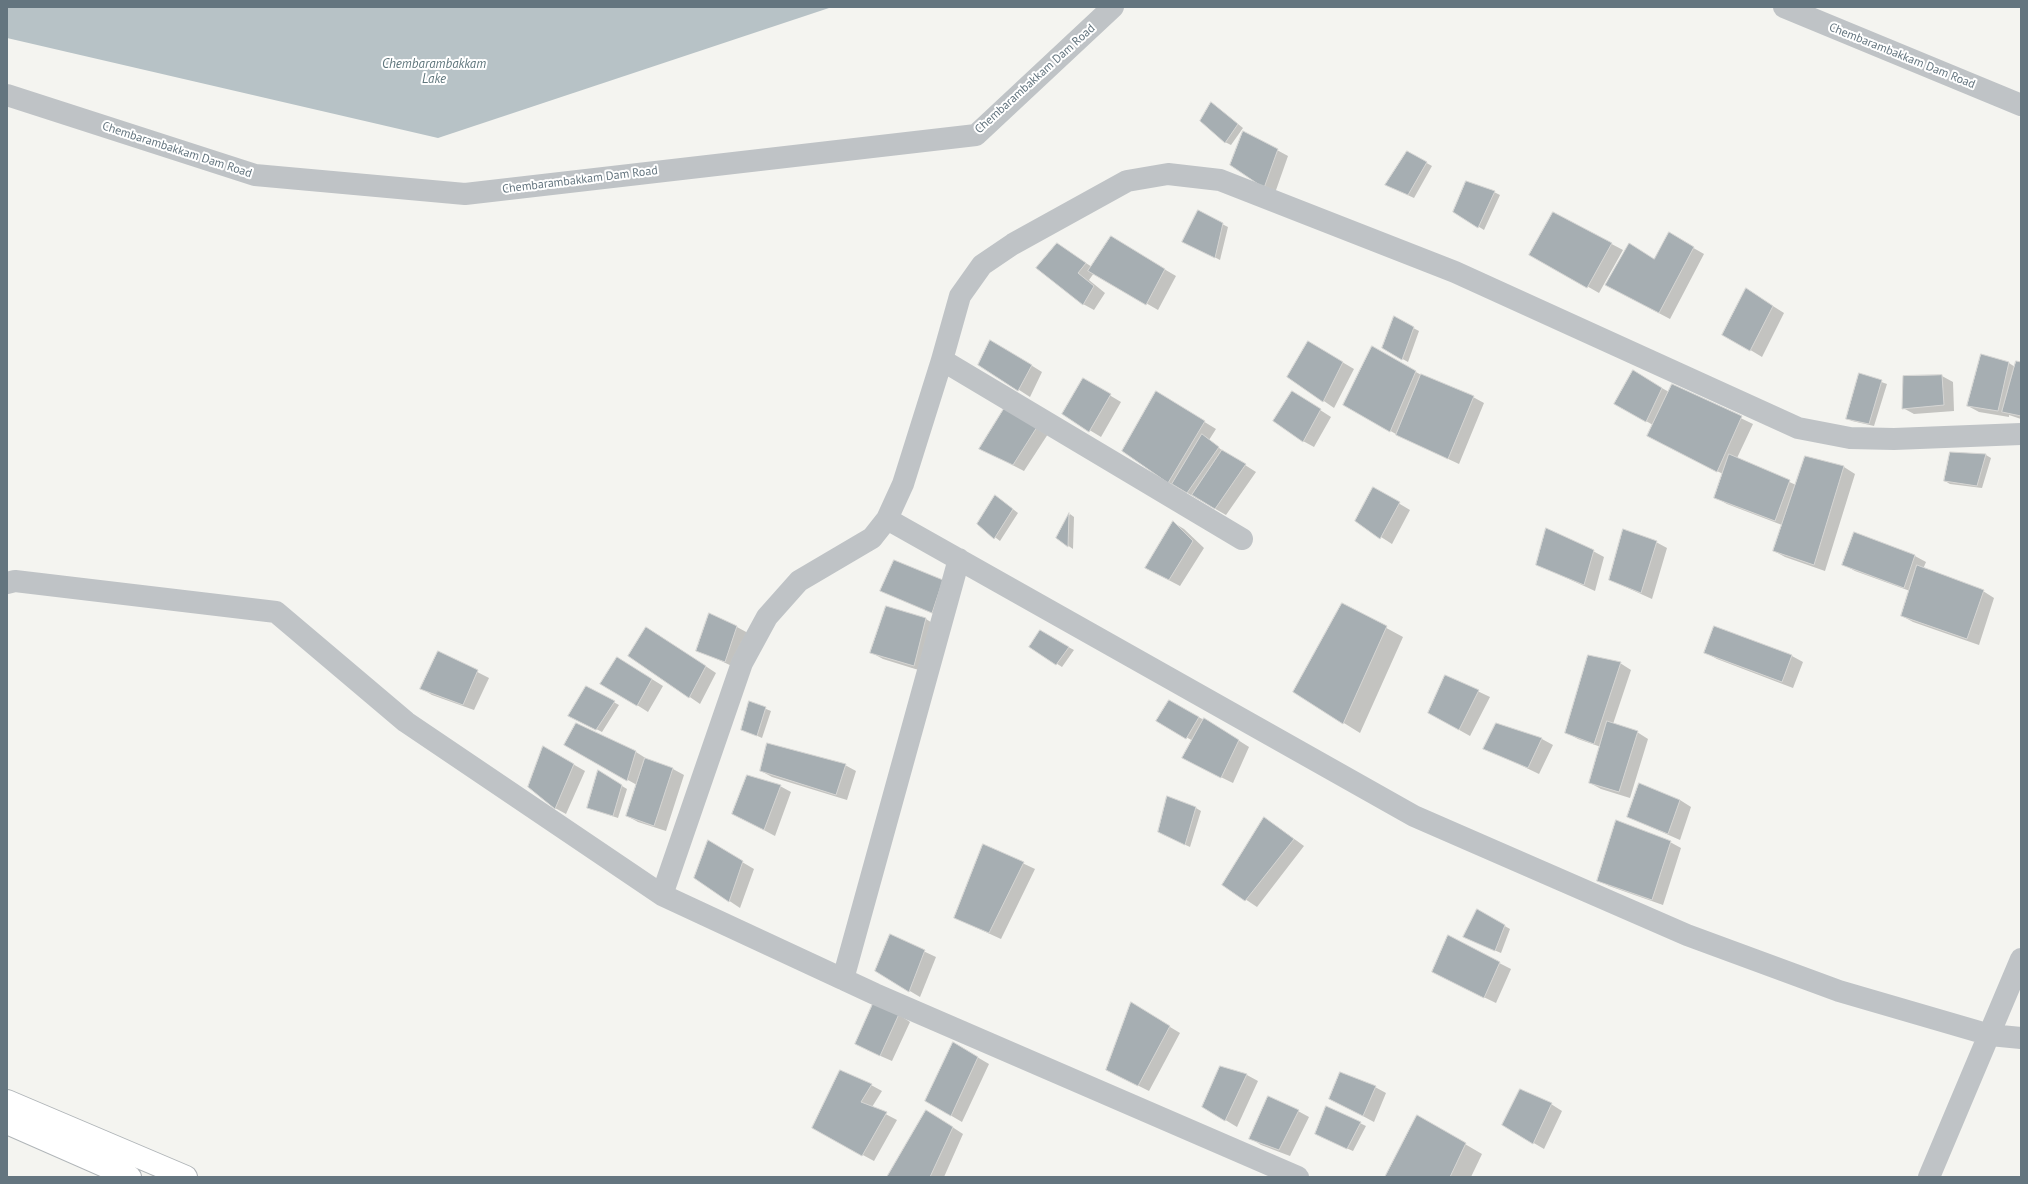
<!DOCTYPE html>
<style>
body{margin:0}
#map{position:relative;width:2028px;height:1184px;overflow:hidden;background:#f4f4f0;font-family:"PT Sans",sans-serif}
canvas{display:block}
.frame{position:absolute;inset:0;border:8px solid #64757f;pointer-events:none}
</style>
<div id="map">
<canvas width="2028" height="1184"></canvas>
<div class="frame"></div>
</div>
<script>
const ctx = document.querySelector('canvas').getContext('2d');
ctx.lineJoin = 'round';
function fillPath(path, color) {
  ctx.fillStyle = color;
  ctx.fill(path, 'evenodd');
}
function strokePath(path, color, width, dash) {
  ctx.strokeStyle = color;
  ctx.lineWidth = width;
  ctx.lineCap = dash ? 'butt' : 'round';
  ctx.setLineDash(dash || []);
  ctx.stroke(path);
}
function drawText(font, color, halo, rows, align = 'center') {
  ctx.font = font + ' "PT Sans",sans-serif';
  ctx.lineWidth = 4;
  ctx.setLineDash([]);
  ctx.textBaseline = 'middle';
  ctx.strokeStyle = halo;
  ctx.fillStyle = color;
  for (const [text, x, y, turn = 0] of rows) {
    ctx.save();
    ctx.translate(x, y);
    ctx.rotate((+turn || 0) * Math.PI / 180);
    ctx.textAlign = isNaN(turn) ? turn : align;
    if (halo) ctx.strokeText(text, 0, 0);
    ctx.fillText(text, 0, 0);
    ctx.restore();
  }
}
const water = new Path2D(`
 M7,7h825l-394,131 -431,-100z`);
const shadow = new Path2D(`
 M1212,103l31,25 -12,17 -6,-3z
 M1277,150l11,6 -13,37 -44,-28z
 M1407,152l25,14 -18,32 -28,-13z
 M1494,192l6,3 -16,35 -30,-19z
 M1553,213l70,37 -24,43 -68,-39z
 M1222,224l6,3 -8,33 -31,-16z
 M1669,234l35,20 -34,65 -53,-28 13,-47 25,16z
 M1111,238l65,38 -18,34 -64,-37 -5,7 16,13 -11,17 -11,-6 -26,-60 35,23z
 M1757,296l27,17 -22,44 -38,-23z
 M1394,318l25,13 -11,31 -25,-14z
 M1308,342l46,27 -20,39 -46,-32z
 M1002,347l40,25 -12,25 -51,-33z
 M1372,348l53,29 48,20 11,6 -25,61 -58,-27 -57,-33z
 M2009,363l6,4 6,-4v56l-12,-4v2l-30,-5 -11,-6z
 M1859,374l28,10 -13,42 -22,-5 -5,-3z
 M1942,376l11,6 1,29 -40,3 -11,-6z
 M1644,378l25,14 3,-7 81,39 -16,34 59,27 10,-28 38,10 11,7 -30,97 -40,-14 -11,-6 8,-26 -55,-21 -11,-6 7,-24 -64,-32 -6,-17 -37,-21z
 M1084,380l37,22 -20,35 -38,-23z
 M1167,399l49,30 -7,11 14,11 33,21 -30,43 -58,-33z
 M1303,399l28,18 -17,30 -11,-6z
 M1016,415l32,19 -24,37 -43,-22z
 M1951,453l35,2 5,3 -9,30 -32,-4 -5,-3z
 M1373,488l37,22 -18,34 -36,-23z
 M1000,499l18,14 -18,28 -22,-17z
 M1070,514l4,3 -1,32 -16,-11z
 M1174,523l10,6 20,19 -24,38 -23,-12z
 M1656,542l11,6 -15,51 -42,-19z
 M1593,551l11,6 -9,34 -57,-26z
 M1915,556l11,6 -3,7 60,22 11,7 -15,47 -66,-23 -11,-6 8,-25 -55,-20 -11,-6z
 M943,581v37l-62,-27z
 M1342,604l61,33 -43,96 -66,-41z
 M887,607l39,12 11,7 -12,46 -42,-13 -11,-6z
 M737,627l11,6 -12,35 -38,-18z
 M1040,632l34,18 -12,17 -31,-20z
 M657,634l59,39 -16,31 -71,-49z
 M438,652l51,26 -15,32 -42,-15 -10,-6z
 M1706,653l86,3 11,6 -10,26 -76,-29z
 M618,658l45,28 -15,26 -11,-7z
 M1620,663l11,7 -18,54 24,8 11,7 -18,59 -29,-9 -11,-6 11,-36 -23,-8 -11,-6z
 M1446,676l44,21 -20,39 -41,-23z
 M586,687l33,18 -17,27 -27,-14z
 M749,702l22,9 -9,27 -20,-9z
 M1169,702l47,24 33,21 -16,36 -39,-19 -1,-23 -36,-21z
 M576,724l60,28 11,7 26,10 11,6 -18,56 -28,-9 -11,-6 10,-31 -72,-40z
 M1497,725l45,14 11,6 -14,29 -54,-26z
 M543,747l42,24 -19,43 -11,-6z
 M845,765l11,6 -9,29 -75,-23 -11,-6z
 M599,772l28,17 -9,29 -30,-10z
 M1640,785l40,15 11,7 -11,33 -52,-23z
 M780,786l11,6 -16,44 -30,-16z
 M1196,808l5,3 -11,36 -26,-12z
 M1275,825l29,21 -47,61 -33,-22z
 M708,842l46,27 -14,39 -45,-30z
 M1670,842l11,6 -18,57 -54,-19 -11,-6z
 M984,845l51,24 -34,70 -46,-21z
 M1477,910l33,19 -9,24 -31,-13z
 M891,936l45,21 -16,40 -44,-26z
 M1448,937l63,32 -15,34 -52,-25z
 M886,1006l24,16 -18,39 -25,-11z
 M1142,1010l38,23 -31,58 -42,-21z
 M953,1043l36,21 -27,58 -36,-21z
 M1221,1067l26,8 11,6 -21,46 -33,-20z
 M871,1085l11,6 -10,16 25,13 -23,41 -50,-27z
 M1375,1087l11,6 -12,29 -32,-17z
 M1551,1104l11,7 -18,38 -41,-24z
 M1326,1107l40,19 -13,25 -32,-14z
 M1298,1111l11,6 -19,39 -29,-11 -11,-7z
 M1417,1116l65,38 -11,23h-85z
 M937,1117l26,17 -19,43h-56z`);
const building = new Path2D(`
 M1211,102l27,22 -13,19 -25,-22z
 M1243,131l35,18 -14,39 -34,-23z
 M1407,151l20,11 -19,33 -23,-10z
 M1466,181l29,10 -17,37 -25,-16z
 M1198,210l25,13 -8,35 -33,-16z
 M1553,212l59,31 -25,45 -58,-33z
 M1669,232l25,15 -35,66 -54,-28 24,-42 25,16z
 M1111,236l54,33 -19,36 -58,-34z
 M1057,243l29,20 -8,10 16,13 -11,19 -47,-37z
 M1746,288l27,18 -23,45 -28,-16z
 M1394,316l20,11 -12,33 -20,-12z
 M990,340l42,25 -14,26 -40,-26z
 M1308,341l35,21 -20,40 -36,-25z
 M1372,346l44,25 -26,61 -47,-27z
 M1981,354l28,8 -11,49 -31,-5z
 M2016,361l5,1v54l-19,-4z
 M1633,370l29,18 -16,34 -32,-18z
 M1859,373l23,7 -13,44 -23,-5z
 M1421,374l53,22 -26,63 -52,-24z
 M1942,375l2,30 -42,4 1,-33z
 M1083,378l28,16 -22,38 -27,-18z
 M1672,384l70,32 -25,56 -70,-36z
 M1156,391l49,30 -37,62 -46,-32z
 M1292,391l29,18 -18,33 -30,-21z
 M1005,407l32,20 -24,38 -34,-16z
 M1202,434l17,13 -32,46 -15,-9z
 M1222,450l24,14 -31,45 -23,-14z
 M1950,452l36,2 -9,32 -33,-5z
 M1729,454l61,26 -15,41 -61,-23z
 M1805,456l39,10 -30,99 -41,-14z
 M1373,487l27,15 -20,37 -25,-18z
 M995,495l18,14 -19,30 -17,-15z
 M1069,513l-1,34 -12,-9z
 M1173,521l20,20 -24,39 -24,-12z
 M1546,528l48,22 -10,35 -48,-20z
 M1623,529l34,12 -16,52 -32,-13z
 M1854,532l61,23 -11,33 -62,-23z
 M894,560l49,20 -11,33 -52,-22z
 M1917,565l67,25 -17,49 -66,-23z
 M1342,603l45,23 -44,98 -50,-32z
 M886,606l40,12 -12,48 -44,-13z
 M709,613l28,13 -12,36 -29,-11z
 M1714,626l78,29 -10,27 -78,-29z
 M646,627l60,39 -17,32 -61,-42z
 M1040,630l29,17 -13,18 -27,-18z
 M438,651l40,19 -15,35 -43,-16z
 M1588,655l33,7 -27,82 -29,-11z
 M617,657l35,22 -15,27 -37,-22z
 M1445,675l34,15 -20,40 -31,-17z
 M586,686l29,15 -19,29 -28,-14z
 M1169,700l30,17 -13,22 -30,-18z
 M749,701l17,6 -9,29 -16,-6z
 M1204,718l35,22 -18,38 -39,-20z
 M1607,721l31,10 -19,61 -30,-9z
 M576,723l60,28 -9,30 -63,-36z
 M1496,723l46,15 -14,30 -45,-19z
 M767,743l79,21 -10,31 -76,-24z
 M543,746l31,18 -19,45 -27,-22z
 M645,758l28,10 -19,58 -28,-10z
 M598,770l24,15 -9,31 -26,-8z
 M747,775l34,10 -17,45 -32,-16z
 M1639,783l41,17 -12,34 -41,-17z
 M1167,796l29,11 -11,38 -27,-13z
 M1264,817l30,22 -49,62 -23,-16z
 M1616,820l55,21 -19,59 -55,-19z
 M708,840l35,21 -14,41 -35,-24z
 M983,844l41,18 -35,71 -35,-15z
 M1477,909l28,16 -10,26 -32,-14z
 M890,934l35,16 -16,42 -34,-21z
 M1448,935l52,27 -16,36 -52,-26z
 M875,999l24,15 -19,42 -25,-12z
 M1131,1002l39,24 -32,60 -32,-16z
 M953,1042l25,15 -27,59 -26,-15z
 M1220,1066l27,8 -22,47 -23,-14z
 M840,1070l32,14 -11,18 26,10 -25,44 -50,-28z
 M1340,1072l36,14 -13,30 -34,-17z
 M1520,1089l32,14 -19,41 -31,-19z
 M1268,1096l31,14 -20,40 -30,-11z
 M1326,1106l35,16 -14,27 -32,-15z
 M926,1110l27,17 -23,50h-43z
 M1417,1115l49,28 -16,34h-65z`);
const minor = new Path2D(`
 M1784,7l237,98
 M7,95l248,80 210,19 511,-59 137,-128
 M942,360l300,179
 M887,519l527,297 273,119 152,56 151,44 31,3
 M7,583l8,-2 261,31 130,110 256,173 80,-232 25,-46 32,-36 73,-43 15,-19 16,-35 39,-124 18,-64 22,-31 31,-21 114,-63 41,-7 52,6 235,92 343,156 52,10 44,1 127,-5
 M662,895l213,99 423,183
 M843,979l116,-420
 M1929,1177l92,-218`);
const primary = new Path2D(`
 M7,1101l179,76
 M7,1123l123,54`);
const streetNames = [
 ["Chembarambakkam Dam Road",1902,56,22],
 ["Chembarambakkam Dam Road",1035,79,-42],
 ["Chembarambakkam Dam Road",177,150,18],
 ["Chembarambakkam Dam Road",580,180,-7]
];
const waterNames = [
 ["Chembarambakkam",434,64],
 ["Lake",434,79]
];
fillPath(water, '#b7c2c6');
fillPath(shadow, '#0003');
fillPath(building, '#a6aeb2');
strokePath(building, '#d5d5d3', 1);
strokePath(primary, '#b0b5b8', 24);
strokePath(minor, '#bfc3c6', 22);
strokePath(primary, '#fff', 22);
drawText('12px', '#64757f', '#fff', streetNames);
drawText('italic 13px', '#60777d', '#fff', waterNames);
</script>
